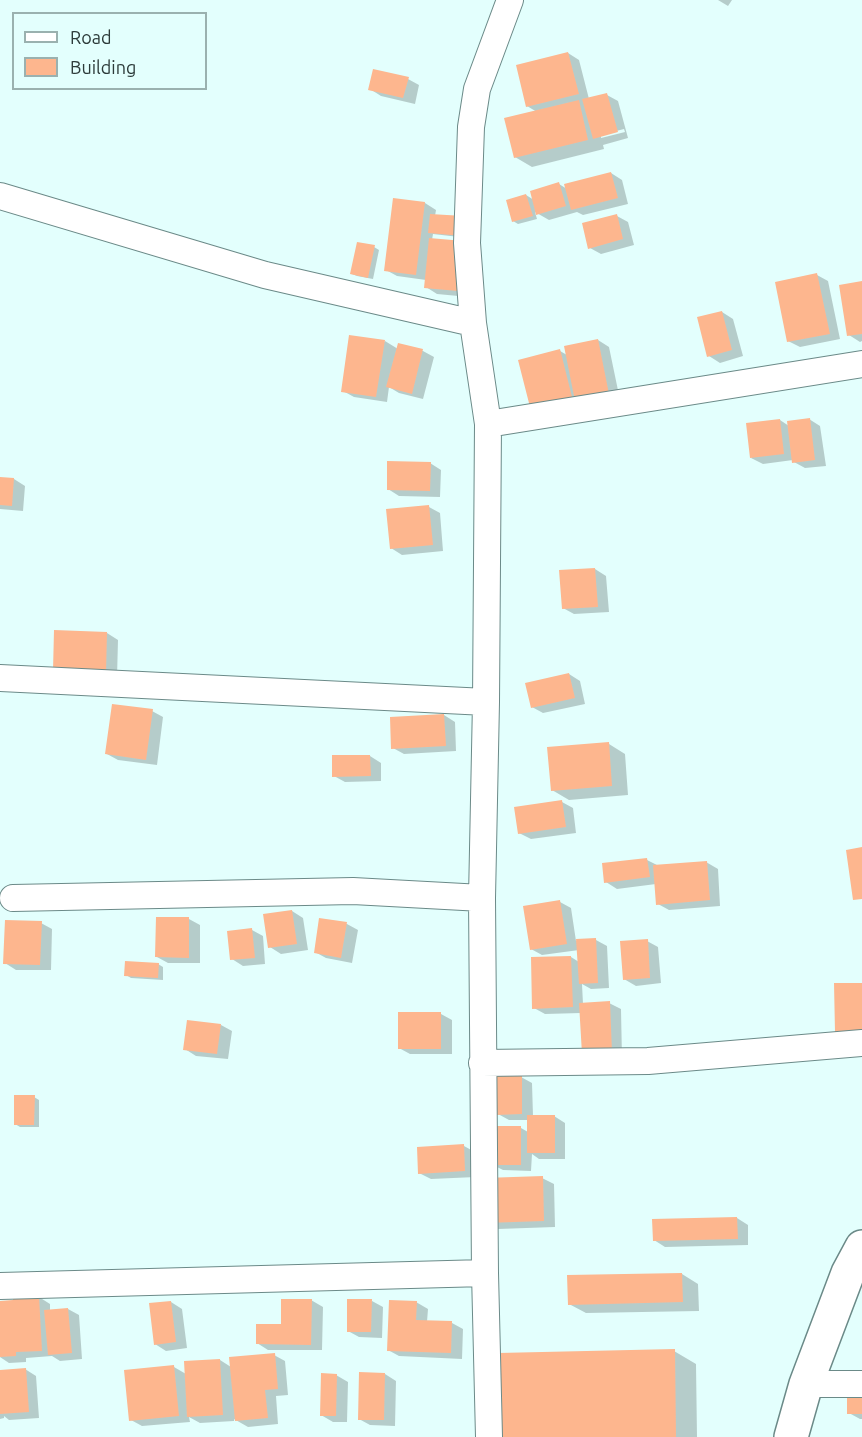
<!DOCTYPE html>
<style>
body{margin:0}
#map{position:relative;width:862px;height:1437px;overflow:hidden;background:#e3fffd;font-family:Ubuntu,sans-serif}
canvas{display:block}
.legend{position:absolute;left:12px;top:12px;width:195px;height:78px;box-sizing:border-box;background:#e3fffd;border:2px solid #9ab1af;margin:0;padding:8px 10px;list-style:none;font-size:18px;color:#2d3b3a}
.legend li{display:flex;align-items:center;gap:12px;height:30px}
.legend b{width:30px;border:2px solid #9ab1af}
</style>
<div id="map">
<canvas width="862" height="1437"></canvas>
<ul class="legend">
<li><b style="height:8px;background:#fff"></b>Road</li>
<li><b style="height:16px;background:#fdb68e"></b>Building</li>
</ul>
</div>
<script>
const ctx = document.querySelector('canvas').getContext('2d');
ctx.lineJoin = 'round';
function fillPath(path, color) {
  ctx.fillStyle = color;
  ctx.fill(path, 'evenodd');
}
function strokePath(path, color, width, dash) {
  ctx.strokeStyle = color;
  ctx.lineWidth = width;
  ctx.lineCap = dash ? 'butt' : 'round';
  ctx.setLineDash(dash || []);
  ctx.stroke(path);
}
const shadow = new Path2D(`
 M718,0h14l-4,6z
 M568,53l11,7 10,39 18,-4 11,6 10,37 -25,7 1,4 -72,18 -17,-10 22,-45 -10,-6zM624,129l1,3 -24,6v-3z
 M408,79l11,6 -4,19 -34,-8 -11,-7z
 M611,173l11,7 6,24 -45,11 -6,-3 -28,8 -14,-8 2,7 -19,5 -5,-3 13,-26 8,5 25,-16 8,5z
 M394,200l31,3 11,7 -1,6 33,22 -35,-4 -1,6 37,57 -32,-3 -11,-7v-7l-29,-4 -11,-6z
 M617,216l11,6 6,23 -33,9 -11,-6z
 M374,247l5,3 -6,29 -16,-3 -5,-2z
 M817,275l11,6 12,58 -40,8 -12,-6z
 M862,282v59l-2,1 -11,-7z
 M722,312l11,7 10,37 -23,7 -11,-7z
 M598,340l11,7 11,53 -78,13 18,-62 7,4z
 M385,341l13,8 1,-4 24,6 11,6 -11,42 -24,-6 -10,-6 -2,15 -33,-5 -11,-6z
 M809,419l11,7 6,40 -21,2 -11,-6 -1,-2 -30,4 -12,-6 29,-38 9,6z
 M430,463l11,7 -1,27 -41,-1 -11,-7z
 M0,478l14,1 11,7 -2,25 -23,-2z
 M429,507l11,6 3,38 -41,4 -11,-7z
 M595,569l11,7 3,36 -35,2 -11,-6z
 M107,633l11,7 -1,38 -52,-1z
 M569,674l11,7 5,23 -42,9 -11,-6z
 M152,711l11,6 -6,48 -39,-5 -11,-6z
 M444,715l11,7 1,29 -52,3 -11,-6z
 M609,744l16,10 3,41 -59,5 -17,-10z
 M370,756l11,7v18l-36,1 -11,-6z
 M562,802l11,6 3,25 -45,6 -12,-6z
 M647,860l12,6 47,-4 12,7 2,37 -51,4 -11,-6 -2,-20 -39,5 -11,-7z
 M560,902l11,6 5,33 20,-1 11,6 2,42 -18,1 -9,-5 1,20 26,-1 12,6 1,50 -28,1 -13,-47 -36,1 -11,-6 37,-51 8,5v-12l-37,5 -11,-6z
 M292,911l11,7 5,32 -27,4 -11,-7z
 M189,919l11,6v38h-32l-11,-6z
 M321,919l26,5 11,6 -6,33 -26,-5 -11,-6z
 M41,923l11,6 -1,41h-35l-11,-7z
 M252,930l11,6 2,28 -22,2 -11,-7z
 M647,941l11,6 3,36 -25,3 -12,-7z
 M158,964l5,3v13l-32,-2 -5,-3z
 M441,1014l11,6v34h-42l-11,-6z
 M221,1025l11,6 -4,28 -32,-3 -11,-7z
 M521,1077l11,6 1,33h21l11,7v36h-26l-7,-5 -1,17 -28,-1 -12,-6 30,-36 7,4v-12h-19l-11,-6z
 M34,1097l5,3v27h-19l-5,-3z
 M464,1146l11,6 1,25 -45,2 -12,-6z
 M542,1178l12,6 1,43 -57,2 -11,-7z
 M737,1218l11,7v20l-83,2 -11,-7z
 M682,1274l16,10 1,27 -113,2 -17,-9z
 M39,1297l11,7v7l18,-2 11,6 3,44 -22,2 -8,-5 -26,2v4l-17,1 -9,-6v-54z
 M311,1300l12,7 -1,43h-54l-11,-7 25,-17z
 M372,1301l11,6 -1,31 -23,-1 -11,-6z
 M171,1302l11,7 5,39 -21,3 -11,-7z
 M416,1302l12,7 -1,13 25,1 11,6 -1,30 -63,-3 -11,-6z
 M674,1351l22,13 1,73h-196z
 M274,1355l11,6 3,34 -12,1 2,28 -30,3 -14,-8v2l-34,2 -11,-6 1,5 -48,4 -11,-6 43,-53 12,7 34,-14 11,7z
 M0,1364v7l25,-2 11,7 3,42 -30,2 -5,-4v2l-4,1z
 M385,1374l11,7 -1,45 -25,-1 -11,-6z
 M336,1375l12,7 -1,40h-14l-12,-7z
 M862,1386v33h-2l-11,-6z`);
const building = new Path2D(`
 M568,52l11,42 -53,13 -10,-42z
 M373,69l36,8 -6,21 -35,-8z
 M607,93l11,39 -25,7 -11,-40z
 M579,100l9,40 -74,18 -10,-40z
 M611,172l7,26 -47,12 -7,-26z
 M559,182l7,24 -30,9 -6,-24z
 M526,194l7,22 -21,6 -6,-22z
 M393,198l32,4 -9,73 -32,-4z
 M430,214l34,2 -1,20 -35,-3z
 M617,214l6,25 -35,10 -6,-26z
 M429,238l35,3 -6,50 -34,-3z
 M357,242l18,3 -7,33 -18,-4z
 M817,273l13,61 -43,8 -12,-60z
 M862,281v53l-15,2 -8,-51z
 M722,311l10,39 -25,7 -10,-40z
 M349,335l36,5 -9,57 -35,-5z
 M598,339l11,55 -34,7 -11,-55z
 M398,343l25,6 -11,45 -26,-7z
 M560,349l12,48 -42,10 -12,-47z
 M810,418l5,42 -23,3 -5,-42z
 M780,419l4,35 -34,4 -4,-35z
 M387,461l44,1 -1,29 -43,-1z
 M0,477l14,1 -2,28 -12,-1z
 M429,505l4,40 -43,4 -4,-40z
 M595,568l3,39 -36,2 -3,-39z
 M54,630l53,2 -1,40 -53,-1z
 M569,673l6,25 -44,10 -6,-25z
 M112,704l41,5 -7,51 -41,-6z
 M444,714l2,32 -55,3 -1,-32z
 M609,742l3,44 -61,5 -4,-44z
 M332,755h38l1,21 -39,1z
 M562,800l4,27 -48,7 -4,-27z
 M862,847v52l-9,1 -7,-50z
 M647,858l3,19 -46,6 -2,-20z
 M707,861l3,39 -54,5 -3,-40z
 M560,900l7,44 -37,6 -7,-44z
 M292,910l5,34 -29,4 -5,-34z
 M156,917h33v41l-34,-1z
 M319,918l28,4 -6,36 -27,-5z
 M5,920l37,1 -2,44 -37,-1z
 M252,928l3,30 -25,2 -3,-29z
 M596,938l2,45 -19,1 -3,-45z
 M648,939l2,39 -27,2 -3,-39z
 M571,956l2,51 -41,2 -1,-52z
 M125,961l34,2 -1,15 -34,-2z
 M834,983h28v48l-27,1z
 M610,1001l2,52 -30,1 -3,-51z
 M398,1012h43v37h-43z
 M187,1020l34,4 -4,30 -34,-4z
 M495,1076h27v38l-26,1z
 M14,1095h21l-1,30h-20z
 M527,1115h28v38h-28z
 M490,1126h31v39h-31z
 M464,1144l1,27 -47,3 -1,-27z
 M543,1176l1,45 -59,2 -1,-45z
 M737,1217l1,22 -85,2 -1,-22z
 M682,1273l1,29 -115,3 -1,-30z
 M39,1296l3,55 -26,1v4l-16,1v-56l13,-1v-3z
 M281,1299h31l-1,46 -55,-1v-20h25z
 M347,1299h25l-1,33h-24z
 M389,1300l28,1 -1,19 36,1 -1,32 -64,-2z
 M171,1301l5,41 -22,3 -5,-42z
 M68,1308l4,45 -24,2 -4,-45z
 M675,1349l1,88h-176l-2,-84z
 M275,1353l3,36 -13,1 3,28 -33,3 -6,-64z
 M220,1359l3,56 -36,2 -3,-56z
 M174,1365l5,51 -50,5 -5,-51z
 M26,1368l3,44 -29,2v-44z
 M359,1372l26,1 -1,47h-26z
 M321,1373l16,1 -1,42h-16z
 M862,1384v30h-15v-29z`);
const minor = new Path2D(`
 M0,196l265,79 208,48
 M488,424l374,-60
 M0,678l486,24
 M13,898l340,-7 129,7
 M482,1063l166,-2 214,-18
 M0,1286l485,-13
 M806,1384h56
 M489,1437l-4,-164 -3,-375 4,-196 2,-278 -15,-101 -6,-80 4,-116 6,-38 33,-89`);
const highway = new Path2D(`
 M791,1437l15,-53 42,-111 14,-26`);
fillPath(shadow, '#0003');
fillPath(building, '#fdb68e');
strokePath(minor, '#6b8a88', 28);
strokePath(highway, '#6b8a88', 36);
strokePath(minor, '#fff', 26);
strokePath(highway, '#fff', 33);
</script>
